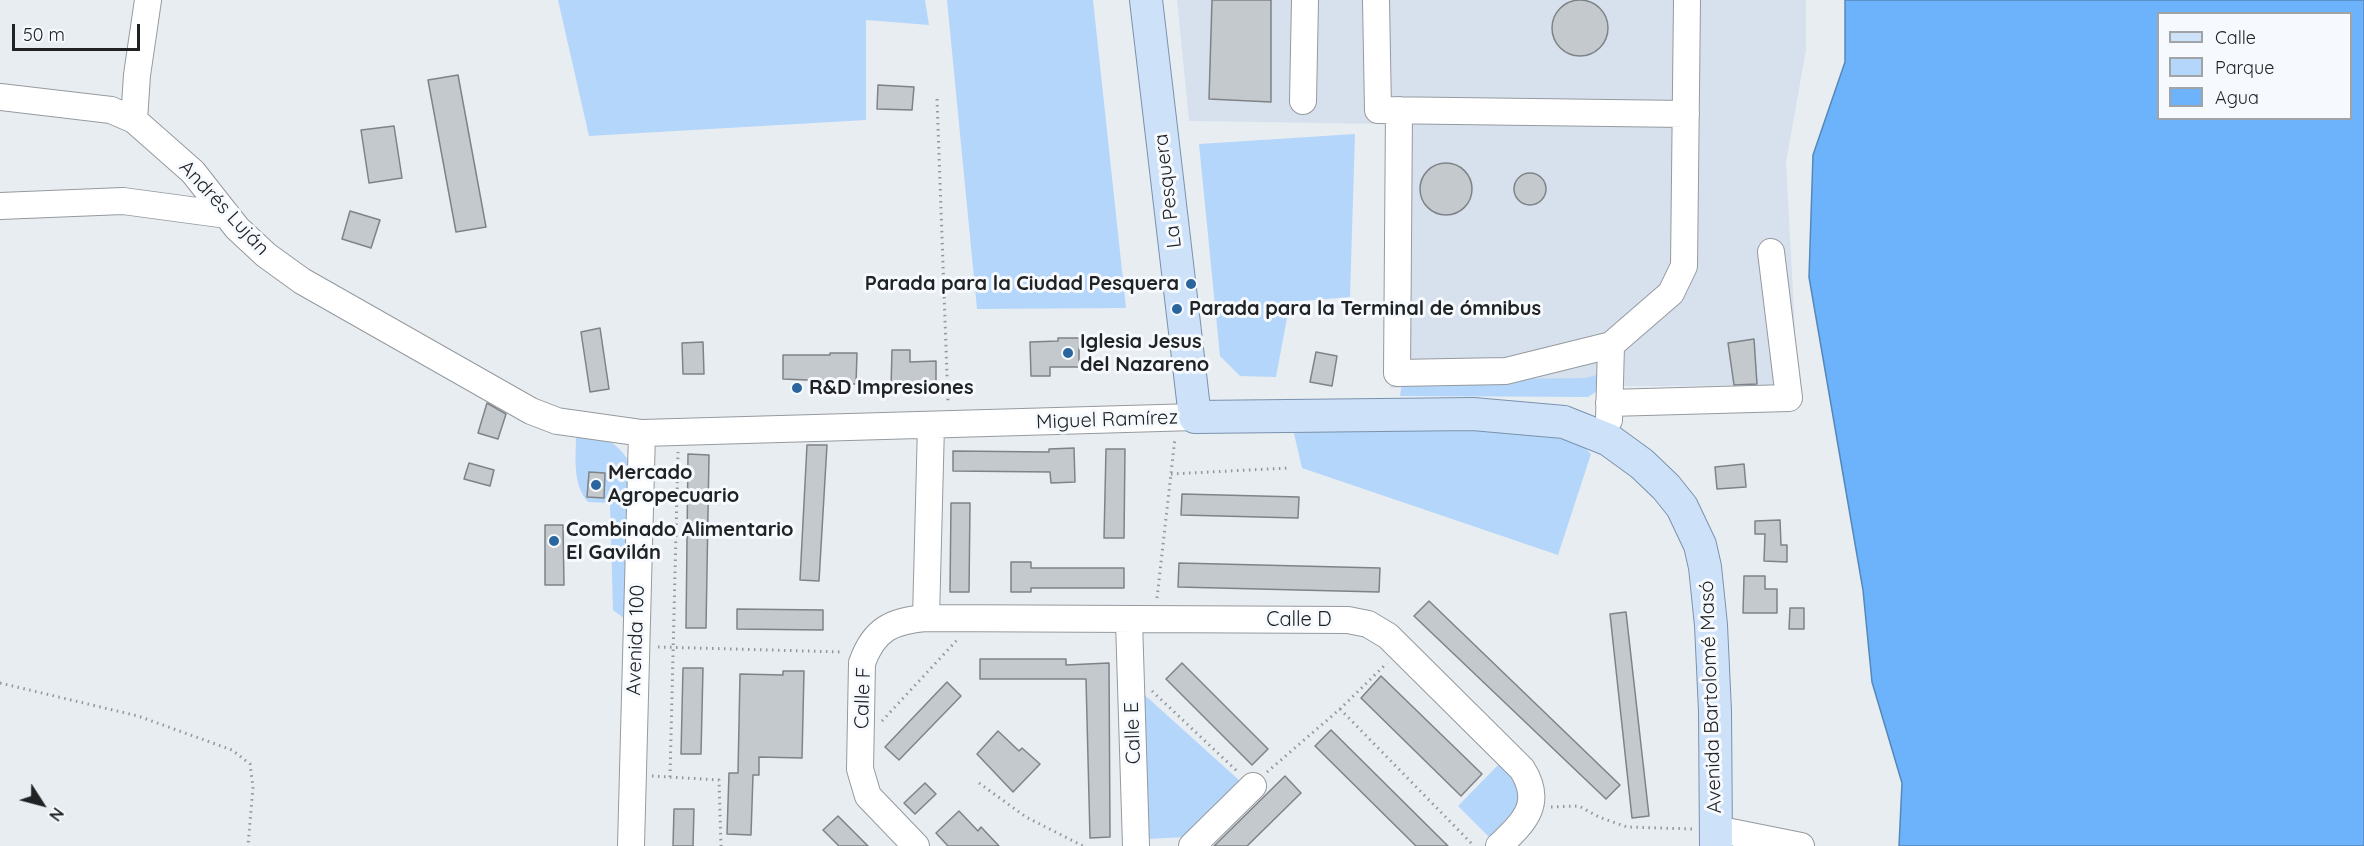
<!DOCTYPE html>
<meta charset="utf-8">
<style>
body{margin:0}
#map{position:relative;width:2364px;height:846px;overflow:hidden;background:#e8edf2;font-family:Quicksand,sans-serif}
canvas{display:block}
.legend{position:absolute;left:2157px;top:12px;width:195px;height:108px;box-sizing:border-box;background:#f6fafe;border:2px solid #a0a4a7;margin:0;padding:8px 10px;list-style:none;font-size:18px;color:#202224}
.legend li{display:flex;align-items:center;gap:12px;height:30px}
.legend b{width:30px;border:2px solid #a0a4a7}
.north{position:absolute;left:12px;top:774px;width:60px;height:60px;-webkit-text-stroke:4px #f6fafe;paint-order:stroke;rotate:126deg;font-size:16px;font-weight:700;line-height:24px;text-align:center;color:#202224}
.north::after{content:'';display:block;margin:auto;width:21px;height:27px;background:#202224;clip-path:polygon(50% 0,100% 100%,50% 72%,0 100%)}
.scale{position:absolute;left:12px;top:24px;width:128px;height:27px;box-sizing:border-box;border:3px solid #202224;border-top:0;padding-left:8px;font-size:18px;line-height:21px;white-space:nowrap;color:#202224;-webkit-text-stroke:4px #f6fafe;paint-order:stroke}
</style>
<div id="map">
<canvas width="2364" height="846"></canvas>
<ul class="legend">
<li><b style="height:8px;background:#cde2f9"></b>Calle</li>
<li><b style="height:16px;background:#b4d6fa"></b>Parque</li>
<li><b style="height:16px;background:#6cb3fb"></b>Agua</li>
</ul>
<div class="north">N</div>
<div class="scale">50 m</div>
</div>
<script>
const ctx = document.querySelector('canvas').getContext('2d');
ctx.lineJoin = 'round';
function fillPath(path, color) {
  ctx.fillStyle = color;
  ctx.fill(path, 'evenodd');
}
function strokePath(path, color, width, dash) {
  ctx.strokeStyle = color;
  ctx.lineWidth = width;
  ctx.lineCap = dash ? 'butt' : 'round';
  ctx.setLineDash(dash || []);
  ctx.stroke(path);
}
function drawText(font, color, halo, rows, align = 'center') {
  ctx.font = font + ' Quicksand,sans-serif';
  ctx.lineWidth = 6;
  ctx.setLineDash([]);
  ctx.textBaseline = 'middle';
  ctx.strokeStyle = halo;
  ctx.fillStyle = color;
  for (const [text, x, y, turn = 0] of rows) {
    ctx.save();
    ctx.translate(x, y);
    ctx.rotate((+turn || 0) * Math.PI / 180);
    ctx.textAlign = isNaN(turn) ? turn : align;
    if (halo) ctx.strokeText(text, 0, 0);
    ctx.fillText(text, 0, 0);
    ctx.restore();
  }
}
const built = new Path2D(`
 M1177,0h629v50l-20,112 12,223 -408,3 -5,-264 -196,-3z`);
const green = new Path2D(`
 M558,0h367l4,25 -63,-5v100l-277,16z
 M947,0h146l33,308 -149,1z
 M1355,134l-5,163 -60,5 -14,75 -36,-1 -20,-20 -21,-212z
 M1599,374l3,14 -14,9 -188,-1 2,-14 5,-2 179,-2z
 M1292,425l264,6 21,9 14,14 -33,101 -256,-87z
 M576,435c24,1 40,4 53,27v160l-16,-12 -3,-107 -22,-1c-16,-18 -12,-45 -12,-67z
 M1138,689l102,92 -54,56 -39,2z
 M1502,761l21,21 -5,23 -28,33 -32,-32z`);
const water = new Path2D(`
 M1845,0h519v846h-465l3,-63 -30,-101 -9,-92 -54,-313 4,-122 32,-93zM2158,14h192v104h-192z`);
const building = new Path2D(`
 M1212,0h59v102l-62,-3z
 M1552 28a28 28 0 1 1 56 0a28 28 0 1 1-56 0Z
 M458,75l28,152 -30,5 -28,-152z
 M878,85l36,2 -2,23 -35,-1z
 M394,126l8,52 -33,5 -8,-53z
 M1420 189a26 26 0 1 1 52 0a26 26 0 1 1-52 0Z
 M1514 189a16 16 0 1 1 32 0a16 16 0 1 1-32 0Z
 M350,211l30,9 -9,28 -29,-9z
 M600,328l9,61 -19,3 -9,-60z
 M1058,338h21v29h-29v9h-19l-1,-34 28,-1z
 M1754,339l3,45 -23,1 -6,-42z
 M703,342l1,32h-21l-1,-31z
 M892,350h18v12l26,-1v27h-45z
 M1316,352l21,4 -5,30 -22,-4z
 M830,353h27l-1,31h-26v-3l-47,-2v-24h47z
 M487,403l19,11 -8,25 -20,-6z
 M807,445h20l-8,136 -19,-1z
 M1074,448l1,34 -24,1 -1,-11 -97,-1v-20l96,1v-3z
 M1106,449h19l-1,89h-20z
 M688,454l21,1 -3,173h-20z
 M469,463l25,7 -4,16 -26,-7z
 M1744,464l2,23 -29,2 -2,-22z
 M589,472l16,1 -1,25 -17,-1z
 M1182,494l117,3 -1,21 -117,-3z
 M951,503h19l-1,89h-19z
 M1780,520l1,25h6v17l-23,-1 1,-27h-10v-13z
 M545,525h18l1,60h-19z
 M1011,562h20v6h93v20h-93v4h-20z
 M1179,563l201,5 -1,24 -201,-5z
 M1744,576h21v13h12v24h-34z
 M1429,601l191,184 -14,14 -192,-183z
 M1790,608h14v21h-15z
 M737,609l86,1v20l-86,-1z
 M1626,612l23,204 -17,2 -22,-204z
 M980,659h86v6l43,-2 1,174 -20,1 -4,-159h-106z
 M1182,663l86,86 -16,16 -86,-86z
 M683,668h20l-2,86h-20z
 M783,671h21l-2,87 -43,-1v18h-6l-2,60 -24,-1 2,-61h9l2,-99 43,1z
 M1381,676l101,98 -21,22 -100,-98z
 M947,682l14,14 -62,64 -14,-13z
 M1331,730l117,116h-32l-101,-100z
 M998,731l21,20 3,-3 18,16 -27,28 -36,-38z
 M1285,776l16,17 -54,53h-33z
 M925,783l11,11 -21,20 -11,-11z
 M674,809h20l-1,37h-20z
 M959,811l19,20 3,-4 18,19h-51l-12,-13z
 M838,816l30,30h-29l-16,-16z`);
const path = new Path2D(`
 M937,99l11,304
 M1171,474l117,-6
 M1157,598l18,-160
 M658,647l185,5
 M0,683l138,33 94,34 18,14 3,23 -5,59
 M1152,691l87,82
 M1340,709l134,137
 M882,721l75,-81
 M1267,772l73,-63 47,-46
 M652,776l67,4 2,66
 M670,777l8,-325
 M979,783l47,34 57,29
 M1551,807l28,-1 20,11 28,10 66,2`);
const minor = new Path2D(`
 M1376,0l2,110 308,4
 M0,97l111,13 23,10 59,52 44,56 29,27 36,26 229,130 26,10 85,12 553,-16
 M1303,101l2,-101
 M1399,110l-2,263 109,-2 105,-26 60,-52 13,-27 3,-266
 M134,120l3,-45 11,-75
 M0,206l123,-5 104,14
 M1609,403l180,-5 -18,-146
 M1609,420l2,-75
 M926,618l5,-193
 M1129,621l7,225
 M1716,829l85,17
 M631,846l11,-413
 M916,846l-48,-50 -8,-27 2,-106c12,-34 30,-42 64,-45l422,2 20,4 20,12 134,133c22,35 2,53 -23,77
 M1192,846l61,-60`);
const major = new Path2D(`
 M1146,0l49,417 278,-3 91,8 45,18 33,24 24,23 16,20 18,38 5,22 6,58 4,86 1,135`);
const markers = [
 [1191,284,6,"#2a659d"],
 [1177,309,6,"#2a659d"],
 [1068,353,6,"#2a659d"],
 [797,388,6,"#2a659d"],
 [596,485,6,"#2a659d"],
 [554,541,6,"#2a659d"]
];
const streetNames = [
 ["La Pesquera",1168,191,-97],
 ["Andrés Luján",224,208,47],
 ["Miguel Ramírez",1107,420,-2],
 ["Calle D",1299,620],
 ["Avenida 100",636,640,-88],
 ["Avenida Bartolomé Masó",1711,697,-92],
 ["Calle F",863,698,-88],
 ["Calle E",1133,733,-92]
];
const poiNames = [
 ["Parada para la Ciudad Pesquera",1179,284,"right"],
 ["Parada para la Terminal de ómnibus",1189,309],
 ["Iglesia Jesus",1080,342],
 ["del Nazareno",1080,365],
 ["R&D Impresiones",809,388],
 ["Mercado",608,473],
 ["Agropecuario",608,496],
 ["Combinado Alimentario",566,530],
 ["El Gavilán",566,553]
];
fillPath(built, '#d7e1ed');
fillPath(green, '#b4d6fa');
fillPath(water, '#6cb3fb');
strokePath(water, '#5588ba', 1.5);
fillPath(building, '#c4c9ce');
strokePath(building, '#7f8388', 1.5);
strokePath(minor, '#959a9f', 28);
strokePath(major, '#7a92ac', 34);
strokePath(path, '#93969a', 3, [1.5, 4.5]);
strokePath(minor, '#fff', 26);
strokePath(major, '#cde2f9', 32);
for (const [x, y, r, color] of markers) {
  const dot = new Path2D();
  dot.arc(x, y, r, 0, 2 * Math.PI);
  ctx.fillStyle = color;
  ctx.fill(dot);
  strokePath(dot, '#f6fafe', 2);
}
drawText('20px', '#202224', '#f6fafe', streetNames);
drawText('bold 20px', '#202224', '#f6fafe', poiNames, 'left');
</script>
